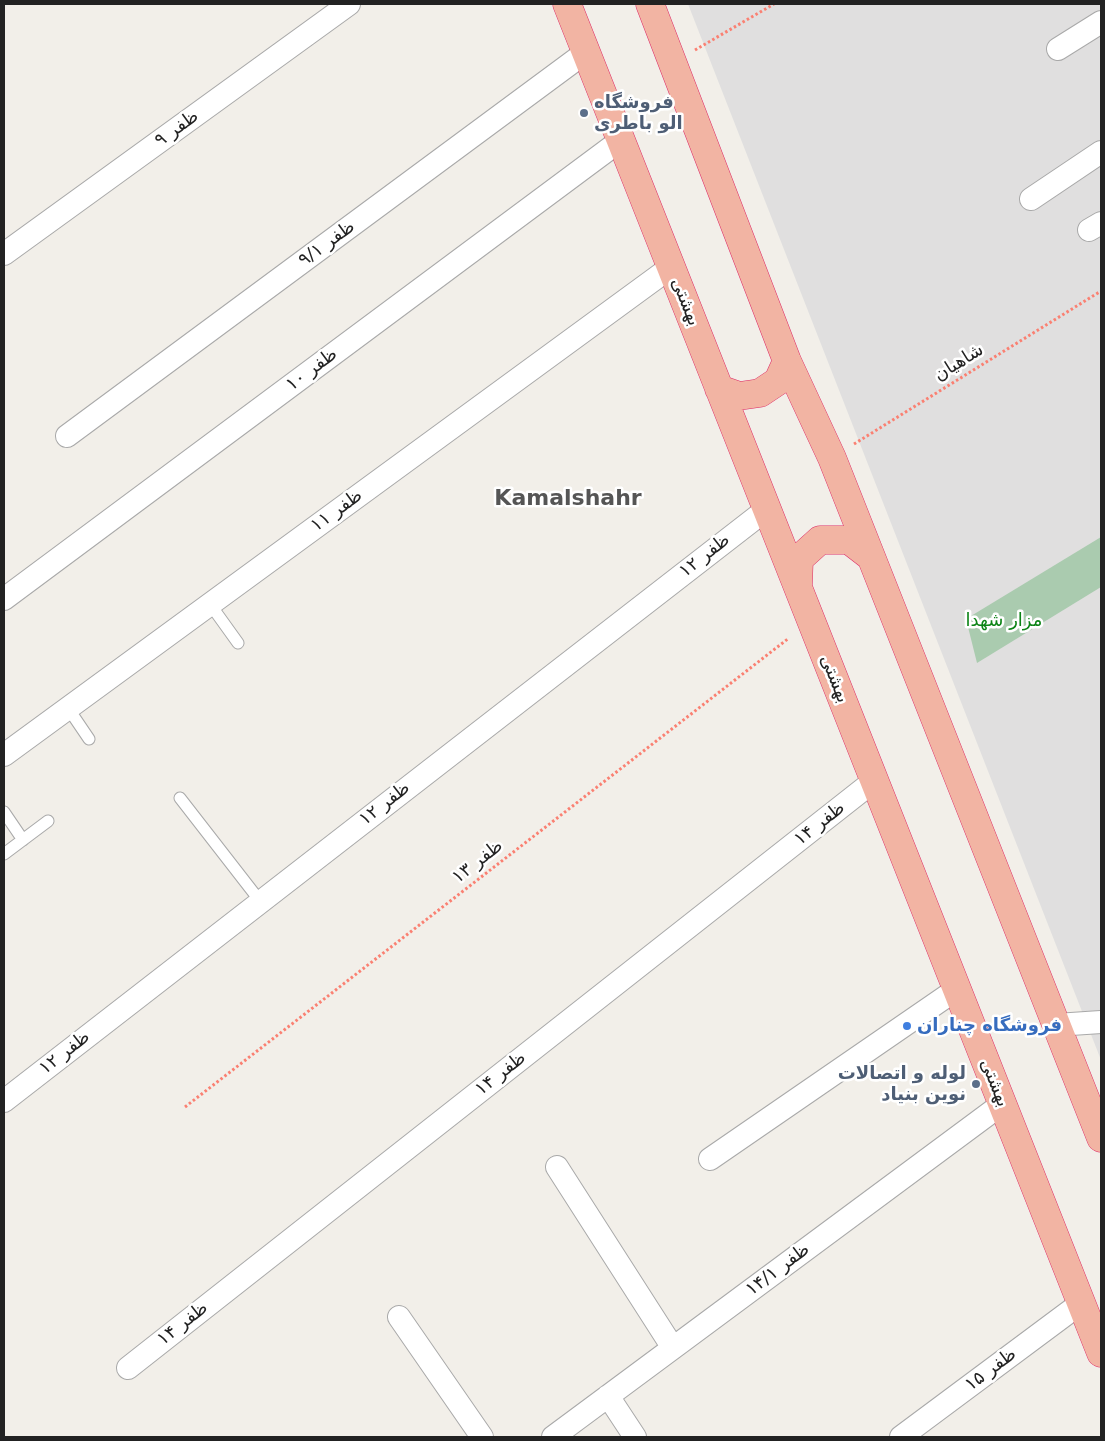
<!DOCTYPE html>
<meta charset="utf-8">
<style>
body{margin:0}
#map{position:relative;width:1105px;height:1441px;overflow:hidden;background:#f2efe9;font-family:"DejaVu Sans",sans-serif}
canvas{display:block}
.frame{position:absolute;inset:0;border:5px solid #222;pointer-events:none}
</style>
<div id="map">
<canvas width="1105" height="1441"></canvas>
<div class="frame"></div>
</div>
<script>
const ctx = document.querySelector('canvas').getContext('2d');
ctx.lineJoin = 'round';
function fillPath(path, color) {
  ctx.fillStyle = color;
  ctx.fill(path, 'evenodd');
}
function strokePath(path, color, width, dash) {
  ctx.strokeStyle = color;
  ctx.lineWidth = width;
  ctx.lineCap = dash ? 'butt' : 'round';
  ctx.setLineDash(dash || []);
  ctx.stroke(path);
}
function drawText(font, color, halo, rows, align = 'center') {
  ctx.font = font + ' "DejaVu Sans",Cairo,sans-serif';
  ctx.lineWidth = 5;
  ctx.setLineDash([]);
  ctx.textBaseline = 'middle';
  ctx.strokeStyle = halo;
  ctx.fillStyle = color;
  for (const [text, x, y, turn = 0] of rows) {
    ctx.save();
    ctx.translate(x, y);
    ctx.rotate((+turn || 0) * Math.PI / 180);
    ctx.textAlign = isNaN(turn) ? turn : align;
    if (halo) ctx.strokeText(text, 0, 0);
    ctx.fillText(text, 0, 0);
    ctx.restore();
  }
}
const residential = new Path2D(`
 M688,4h413v1056z`);
const cemetery = new Path2D(`
 M1101,537v50l-124,76 -11,-44z`);
const path = new Path2D(`
 M695,50l79,-46
 M854,444l247,-153
 M185,1107l604,-469`);
const service = new Path2D(`
 M210,604l28,39
 M68,708l21,31
 M180,798l80,103
 M4,812l19,28
 M4,854l44,-33`);
const minor = new Path2D(`
 M1058,49l43,-27
 M1031,199l70,-47
 M1089,230l12,-7
 M4,254l345,-250
 M67,436l519,-384
 M4,599l617,-459
 M4,755l667,-488
 M1056,1025l45,-3
 M4,1101l763,-592
 M710,1159l247,-170
 M557,1167l116,181
 M399,1317l83,120
 M128,1368l747,-588
 M608,1396l27,41
 M553,1437l449,-333
 M901,1437l180,-134`);
const trunk = new Path2D(`
 M567,4l534,1349
 M650,4l137,357 45,97 269,680
 M719,389l20,7 21,-3 18,-12 9,-20
 M798,587l1,-28 21,-19h29l22,17`);
const markers = [
 [584,113,5,"#5c6f8a"],
 [907,1026,5,"#3f7fe0"],
 [976,1084,5,"#5c6f8a"]
];
const serviceNames = [
 ["فروشگاه",594,103],
 ["الو باطری",594,124],
 ["لوله و اتصالات",966,1074,"right"],
 ["نوین بنیاد",966,1095,"right"]
];
const streetNames = [
 ["ظفر ۹",177,129,-36],
 ["ظفر ۹/۱",327,244,-36],
 ["بهشتی",685,302,68],
 ["شاهیان",959,363,-32],
 ["ظفر ۱۰",312,370,-37],
 ["ظفر ۱۱",337,511,-36],
 ["ظفر ۱۲",705,556,-38],
 ["بهشتی",834,679,68],
 ["ظفر ۱۲",385,804,-38],
 ["ظفر ۱۴",820,824,-38],
 ["ظفر ۱۳",478,862,-38],
 ["ظفر ۱۲",65,1053,-38],
 ["ظفر ۱۴",501,1074,-38],
 ["بهشتی",994,1083,68],
 ["ظفر ۱۴/۱",778,1270,-37],
 ["ظفر ۱۴",183,1324,-38],
 ["ظفر ۱۵",991,1370,-37]
];
const parkNames = [
 ["مزار شهدا",1004,621]
];
const shopNames = [
 ["فروشگاه چناران",917,1026]
];
const districtNames = [
 ["Kamalshahr",568,499]
];
fillPath(residential, '#e0dfdf');
fillPath(cemetery, '#aacbaf');
strokePath(service, '#a9a9a9', 13);
strokePath(minor, '#a9a9a9', 24);
strokePath(trunk, '#dc2a67', 29);
strokePath(path, '#fa8072', 3, [2.5, 2.5]);
strokePath(service, '#fff', 11);
strokePath(minor, '#fff', 22);
strokePath(trunk, '#f2b4a3', 28);
for (const [x, y, r, color] of markers) {
  const dot = new Path2D();
  dot.arc(x, y, r, 0, 2 * Math.PI);
  ctx.fillStyle = color;
  ctx.fill(dot);
  strokePath(dot, '#fff', 2);
}
drawText('bold 18px', '#4e5e75', '#fff', serviceNames, 'left');
drawText('18px', '#222', '#fff', streetNames);
drawText('18px', '#0c8416', '#fff', parkNames);
drawText('bold 18px', '#366cbe', '#fff', shopNames, 'left');
drawText('bold 22px', '#555', '#fff', districtNames);
</script>
